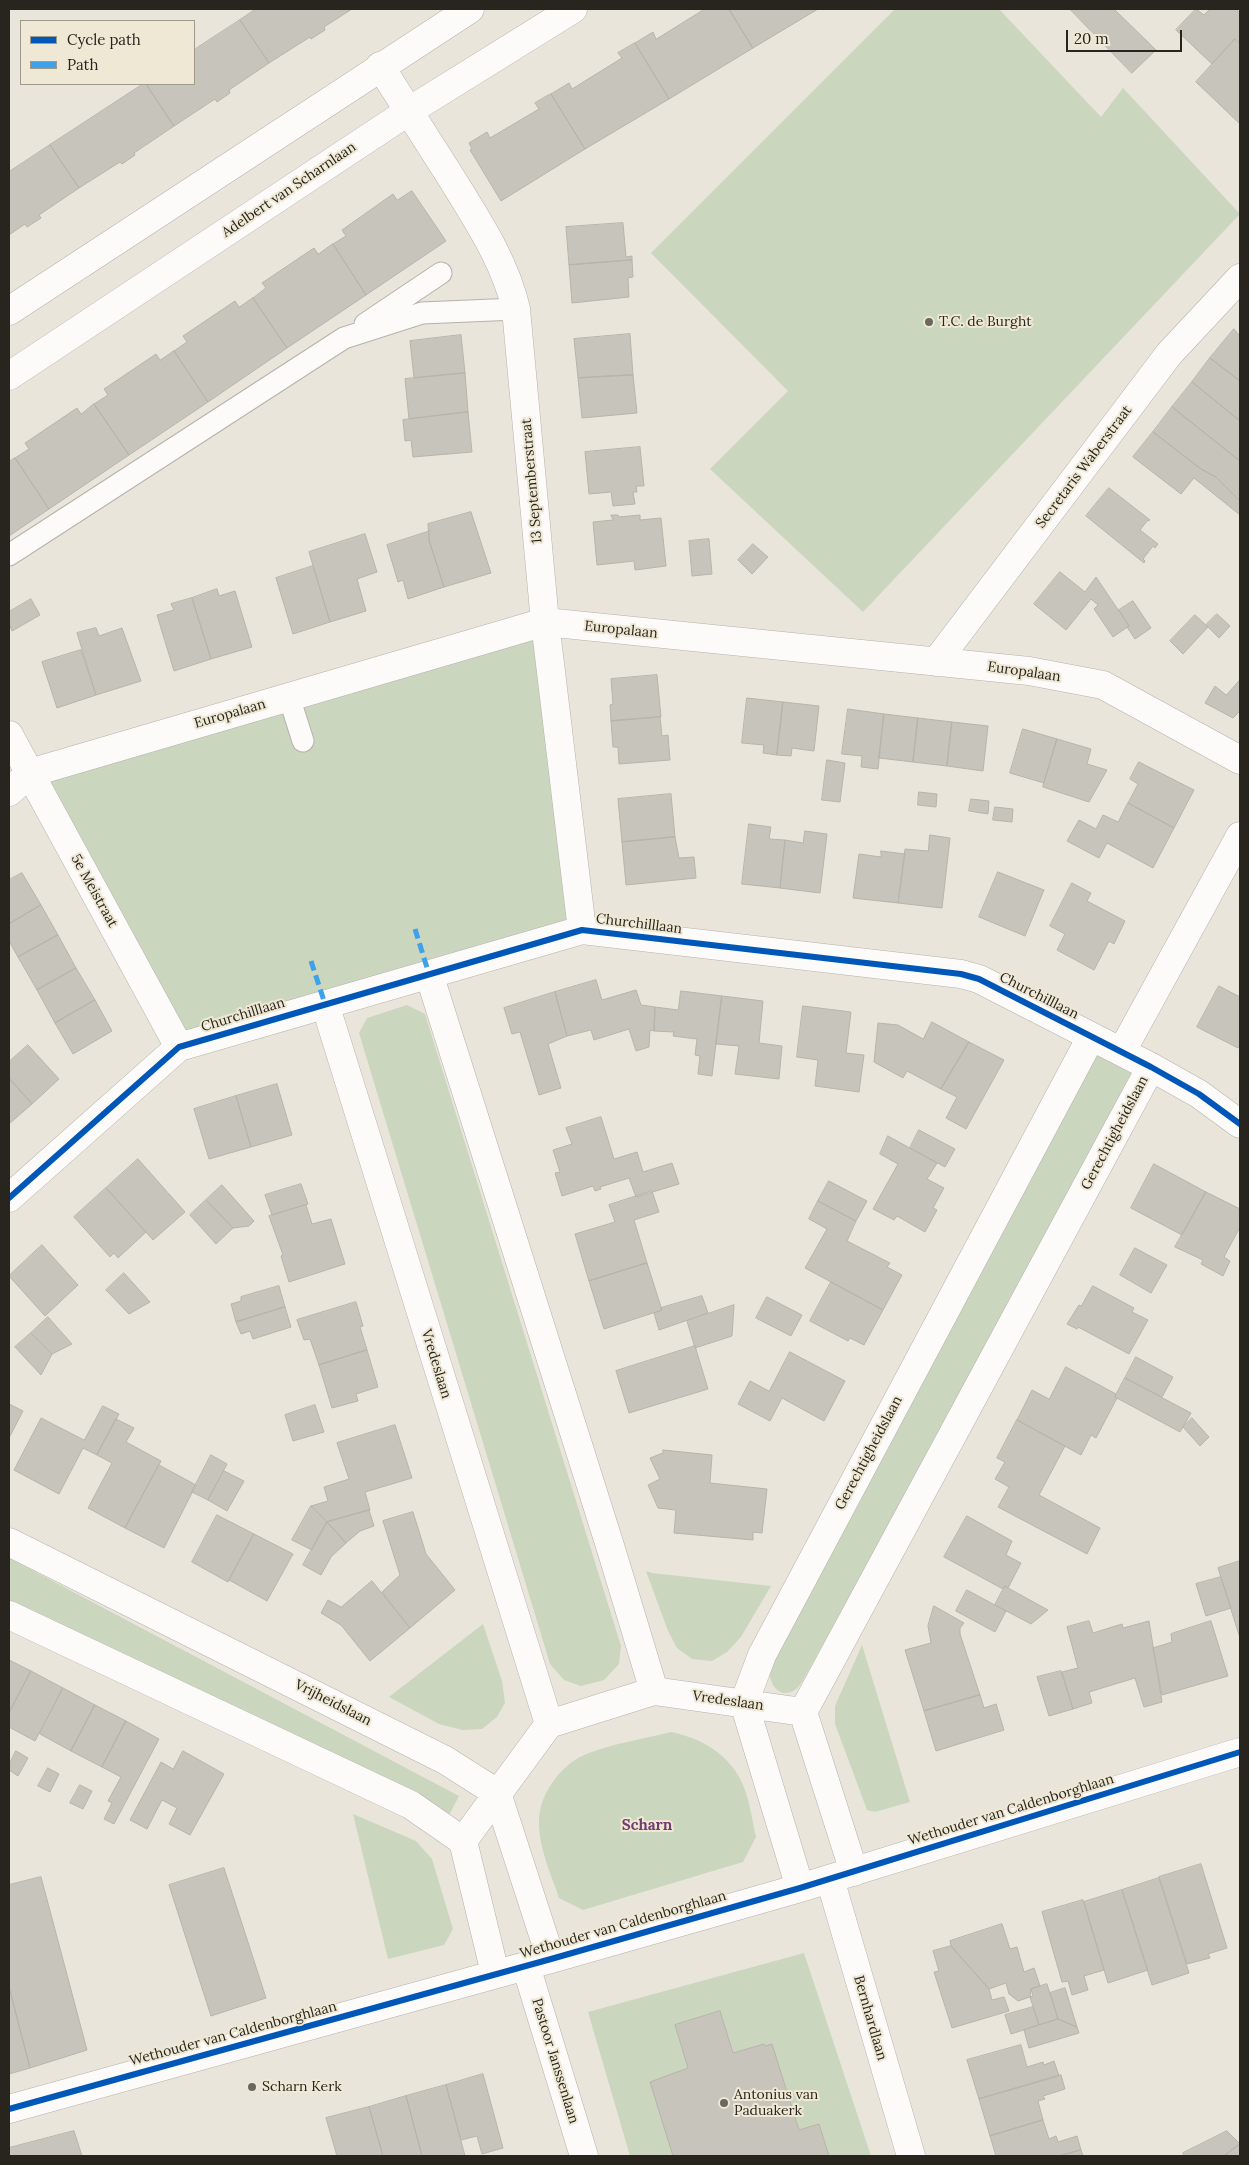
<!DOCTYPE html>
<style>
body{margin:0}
#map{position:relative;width:1249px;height:2165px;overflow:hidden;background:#e9e5db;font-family:Lora,serif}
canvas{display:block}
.frame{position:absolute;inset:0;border:10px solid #28251e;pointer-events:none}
.legend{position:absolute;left:20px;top:20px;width:175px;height:65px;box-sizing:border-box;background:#efe8d5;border:1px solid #9f9a8c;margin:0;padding:6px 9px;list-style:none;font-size:15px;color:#28251e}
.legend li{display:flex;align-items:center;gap:10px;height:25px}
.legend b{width:25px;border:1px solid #9f9a8c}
.scale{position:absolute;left:1066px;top:30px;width:116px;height:22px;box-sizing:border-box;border:2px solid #28251e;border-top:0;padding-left:6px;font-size:15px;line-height:18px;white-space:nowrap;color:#28251e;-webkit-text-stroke:4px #efe8d5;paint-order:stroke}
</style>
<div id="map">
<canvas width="1249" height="2165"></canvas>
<div class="frame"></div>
<ul class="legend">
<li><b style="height:6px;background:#0057b8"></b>Cycle path</li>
<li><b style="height:6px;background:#3ea2ea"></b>Path</li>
</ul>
<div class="scale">20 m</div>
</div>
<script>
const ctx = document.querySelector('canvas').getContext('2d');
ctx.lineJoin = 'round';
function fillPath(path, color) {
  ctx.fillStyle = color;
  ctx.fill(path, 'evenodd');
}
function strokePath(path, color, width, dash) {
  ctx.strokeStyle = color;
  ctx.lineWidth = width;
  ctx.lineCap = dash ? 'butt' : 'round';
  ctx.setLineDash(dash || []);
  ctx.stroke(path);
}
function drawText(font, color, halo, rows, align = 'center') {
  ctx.font = font + ' Lora,serif';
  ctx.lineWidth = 4;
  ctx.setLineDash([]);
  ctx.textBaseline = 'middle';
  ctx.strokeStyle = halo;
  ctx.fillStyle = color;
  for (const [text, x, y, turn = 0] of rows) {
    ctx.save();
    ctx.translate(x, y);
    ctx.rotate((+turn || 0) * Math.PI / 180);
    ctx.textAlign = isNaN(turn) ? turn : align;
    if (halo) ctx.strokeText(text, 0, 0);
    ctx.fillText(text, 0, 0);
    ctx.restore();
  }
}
const green = new Path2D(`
 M895,9h104l102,108 22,-29 117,126 -377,398 -153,-143 78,-78 -137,-138z
 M540,627l38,297 -395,113 -139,-257z
 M407,1005l18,9 196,632 -2,18 -15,16 -23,6 -17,-6 -14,-16 -191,-631 8,-15z
 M1094,1045l46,27 -333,601c-3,5 -6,12 -11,16 -15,12 -28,-5 -26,-19z
 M9,1558l450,238 -12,23 -438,-214z
 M646,1571l6,2 119,13 -30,51 -14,15 -15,9 -20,-2 -15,-11 -9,-17z
 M483,1624l19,57 3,22 -8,14 -15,12 -19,1 -24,-6 -50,-27z
 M862,1645l48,157 -35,10 -8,-2 -32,-86v-18z
 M671,1732c30,6 59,22 72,53 7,16 9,35 13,52l-13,25 -160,48 -24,-12c-8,-24 -21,-52 -20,-78 1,-28 24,-58 50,-67 26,-10 55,-14 82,-21z
 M353,1814l63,27 16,18 21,70 -9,16 -56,14z
 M804,1953l67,203h-241l-42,-144z`);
const building = new Path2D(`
 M256,9h96l-28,18 1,3 -14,9 -1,-2 -41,26 -29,-43z
 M705,9h24l24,39 -84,51 -34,-56 18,-11 3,7z
 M729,9h89l-65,39z
 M1070,9h44l42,41 -24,23z
 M1196,9l8,6 6,-6h26l4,4v31l-5,-5 -23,25 -36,-34z
 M240,20l29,43 -40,27 1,3 -13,9 -2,-3 -41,27 -28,-42h48v-34z
 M1235,39l5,5v80l-44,-42z
 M635,43l34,56 -84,50 -34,-55 18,-11 3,6 50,-31 -4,-5z
 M143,84h3l28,42 -40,27 1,2 -13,9 -2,-2 -41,26 -29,-43z
 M551,94l34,55 -84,52 -31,-51 2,-1 -3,-6 18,-11 3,6 49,-29 -4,-6z
 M50,145l29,43 -40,27 2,3 -14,9 -2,-3 -16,11v-63z
 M412,191l34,50 -80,54 -33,-51 13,-8 -4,-6 51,-36 4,6z
 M623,223l3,34 6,-1v4l-63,5 -3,-38z
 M333,244l33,51 -79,53 -34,-50 13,-10 -4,-5 52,-35 4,6z
 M632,260l1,17 -5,1 1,19 -57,6 -3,-38z
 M253,298l34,50 -79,54 -34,-51 13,-9 -4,-6 52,-35 4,6z
 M1234,329l6,7v45l-30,-23z
 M630,334l3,41 -55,3 -4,-39z
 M461,335l4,38 -51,5 -4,-37z
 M174,351l34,51 -79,53 -35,-51 14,-9 -4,-6 52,-35 4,6z
 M1210,358l30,23v40l-48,-39z
 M465,373l3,39 -59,7 -4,-40z
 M633,375l4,38 -55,5 -4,-40z
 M1192,382l48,39v40l-68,-54z
 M94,404l35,51 -80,54 -34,-51 14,-9 -4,-6 52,-35 4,6z
 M1172,407l68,54v40l-24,-24 -15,-8 -48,-37z
 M468,412l4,40 -59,5 -2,-17 -6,1 -2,-21z
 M1153,432l48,37 15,8 24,24v14l-46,-37 -13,16 -48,-37z
 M640,447l4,39h-8l1,6h-4l2,12 -22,2 -2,-14 -22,2 -4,-42z
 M15,458l34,51 -40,27v-74z
 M1109,488l41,32 -3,1 -7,9 18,14 -3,4 -2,-2 -10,13 2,2 -1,2 -58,-47z
 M471,512l20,61 -47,14 -15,-47 -1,-16z
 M611,515h7l1,2 21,-2v5l21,-2 5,48 -31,4 -1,-9 -37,4 -4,-43 20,-2z
 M430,531l-1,9 15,47 -36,12 -5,-19 -5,2 -11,-37z
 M365,534l12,38 -20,7 9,32 -36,11 -21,-70z
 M709,539l3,35 -20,2 -3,-35z
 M753,544l15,13 -16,17 -14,-14z
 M313,566l17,56 -37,12 -17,-56z
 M1060,572l25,20 11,-15 33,49 -16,11 -19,-28 4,-4 -7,-6 -25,31 -32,-26z
 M217,589l2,7 16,-5 17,56 -41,12 -19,-61z
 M192,598l19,61 -37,12 -17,-56 17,-5 -3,-6z
 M31,599l9,16 -28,16 -3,-7v-12z
 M1133,601l18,27 -16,11 -8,-12 2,-1 -10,-16z
 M1217,614l13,12 -11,12 -13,-13z
 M1195,615l13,12 -25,27 -13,-13z
 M96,628l3,8 23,-8 19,53 -45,14 -19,-62z
 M81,650l15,45 -39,13 -15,-46z
 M657,675l4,42 -50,4 -1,-16 3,-1 -2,-25z
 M1240,680v31l-7,7 -28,-15 10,-17 11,9z
 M747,698l36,4 -6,53 -14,-2 1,-8 -22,-2z
 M783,702l36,4 -5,45 -22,-3 -1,8 -14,-1z
 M848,709l36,5 -6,55 -17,-2 1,-11 -20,-2z
 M884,714l34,4 -5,44 -34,-4z
 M660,717l2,19 6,-1 2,25 -51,4 -1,-17h-5l-2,-26z
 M918,718l34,4 -5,44 -34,-4z
 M952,722l36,4 -5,45 -36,-5z
 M1023,729l34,10 -13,44 -34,-10z
 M1057,739l34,10 -4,15 20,6 -18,32 -46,-15z
 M827,760l18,3 -5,39 -18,-2z
 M1139,762l55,28 -20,38 -46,-25 10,-19 -8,-5z
 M919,792l18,2 -1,13 -18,-2z
 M671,794l4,43 -53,5 -4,-43z
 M971,799l18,2 -1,13 -19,-3z
 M1128,803l46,25 -21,40 -46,-25 -8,15 -32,-17 12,-21 17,9 7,-14 15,7z
 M995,807l18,2 -1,13 -19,-2z
 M749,824l22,3 -2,12 16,1 -5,48 -38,-4z
 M805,831l22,3 -7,59 -40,-5 5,-48 18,3z
 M930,835l20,3 -8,70 -44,-5 7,-54 23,2z
 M675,837l4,21 15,-1 2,21 -70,7 -4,-43z
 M881,851l24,3 -7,49 -45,-5 6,-44 22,3z
 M998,872l46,18 -19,46 -46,-19z
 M22,873l19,32 -32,19v-44z
 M1072,883l19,10 -4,8 38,20 -11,23 -5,-3 -15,29 -37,-20 8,-16 -15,-8z
 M41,905l17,30 -40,22 -9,-16v-17z
 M58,935l18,33 -39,22 -19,-33z
 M76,968l19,32 -40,23 -18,-33z
 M596,980l6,20 34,-10 5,15 14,2 -1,24 -4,-1 -1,17 -13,4 -7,-22 -35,11 -3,-10 -24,6 -12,-44z
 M1219,986l21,11v47l-2,4 -41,-21z
 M681,991l41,5 -10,80 -14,-2 2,-18 -5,-1 2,-16 -24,-3 1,-4 -20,-1 1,-24 23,3z
 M555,992l12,44 -19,8 13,44 -22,7 -19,-63 -8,2 -8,-26z
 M722,996l41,5 -4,42 23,3 -3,33 -44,-5 4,-28 -23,-2z
 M95,1000l17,31 -39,23 -18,-31z
 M803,1006l48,6 -5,41 18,2 -5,37 -44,-6 3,-26 -21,-3z
 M932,1022l37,20 -28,47 -34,-18 -4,7 -29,-16 4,-39 20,2 25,14z
 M969,1042l35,18 -38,69 -20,-11 11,-21 -16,-8z
 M28,1045l31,34 -27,25 -23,-26v-16z
 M9,1078l23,26 -23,20z
 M277,1084l15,51 -41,12 -15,-51z
 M236,1096l15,51 -42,12 -15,-50z
 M601,1117l13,42 23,-7 6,20 29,-9 7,21 -43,13 -7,-19 -29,9 1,2 -6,2 -2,-5 -31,10 -7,-23 5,-1 -7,-22 19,-6 -6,-16z
 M919,1130l36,19 -10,18 -35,-19z
 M888,1136l49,27 -10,16 17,9 -11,20 4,2 -12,22 -28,-16 -3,4 -21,-11 25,-45 -18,-10z
 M138,1159l47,53 -32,28 -47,-52z
 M1154,1164l52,28 -24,43 -51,-27z
 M829,1181l38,20 -11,20 -38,-20z
 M301,1184l7,20 -36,11 -7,-20z
 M222,1185l32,36 -5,5 -16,2 -27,-28z
 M106,1188l40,44 -28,26 -4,-5 -4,4 -36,-40z
 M652,1191l7,21 -25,8 13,43 -58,18 -14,-47 40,-12 -6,-17z
 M1206,1192l34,17v18l-16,30 6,4 -7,15 -22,-12 2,-4 -28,-13z
 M206,1200l27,28 -17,16 -26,-29z
 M818,1201l38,20 -9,20 43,22 -3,4 15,8 -19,35 -78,-42 22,-39 -18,-10z
 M306,1205l6,19 19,-5 14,45 -56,18 -8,-26 2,-1 -14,-39z
 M42,1245l36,40 -33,31 -36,-40z
 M1135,1248l32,17 -16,28 -31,-18z
 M647,1263l15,47 -58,19 -15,-48z
 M124,1273l26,29 -21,12 -23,-24z
 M831,1282l52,28 -19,35 -14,-7 -2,3 -38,-20z
 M279,1286l6,21 -49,15 -5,-18 10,-3v-4z
 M1093,1286l41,22 -2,4 16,8 -19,34 -51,-27 -1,2 -10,-5 12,-19 2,1z
 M702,1296l6,17 -49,17 -5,-17 8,-3 -1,-2z
 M767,1297l35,18 -11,21 -35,-18z
 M356,1302l7,24 -3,1 7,23 -48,15 -9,-26 -6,1 -7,-20z
 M734,1305l-2,31 -37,12 -8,-27z
 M285,1307l6,20 -38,12 -3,-8 -9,3 -5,-12z
 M48,1317l24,27 -20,10 -21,-21z
 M31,1333l21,21 -11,21 -26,-28z
 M695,1346l13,43 -79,24 -13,-42z
 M367,1350l11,37 -22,7 2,7 -26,7 -13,-43z
 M790,1352l55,29 -21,40 -42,-23 -12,23 -32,-17 12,-23 19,10z
 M1136,1357l37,20 -11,20 -37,-19z
 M1066,1367l50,27 -1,3 2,1 -21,40 -5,-3 -10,20 -64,-35 15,-30 17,9z
 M1125,1378l66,35 -11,19 -65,-35z
 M9,1404l14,7 -14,27z
 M315,1405l9,27 -31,9 -8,-26z
 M103,1406l16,8 -22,41 -14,-7 -24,46 -45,-24 27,-52 43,22z
 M1192,1418l17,19 -9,9 -17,-19z
 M116,1419l18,9 -8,14 35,19 -36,67 -37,-20 24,-45 -15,-8z
 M1017,1420l48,26 -26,49 61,33 -13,26 -89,-47 11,-20 -14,-8 10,-17 -8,-4z
 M395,1425l17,53 -47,14 5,18 -43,12 -16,-16 17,-5 -4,-14 25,-8 -12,-36z
 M663,1450l49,5 -2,28 57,6 -5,44 -9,-1v8l-79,-7 2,-23 -18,-2 -10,-23 12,-6 -10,-21 13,-5z
 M211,1455l16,9 -19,36 -16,-8z
 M159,1465l37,20 -32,63 -39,-20z
 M224,1471l20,10 -17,30 -19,-11z
 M311,1506l16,16 -15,28 -20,-10z
 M369,1510l5,16 -14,5 -14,12 -19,-21z
 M413,1512l13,42 29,36 -45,38 -28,-36 18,-17 -17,-54z
 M217,1515l37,19 -26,48 -36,-20z
 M967,1516l45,25 -6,14 15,8 -13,25 -3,-2 -2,3 -59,-32z
 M327,1522l19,21 -15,14 -10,18 -18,-10z
 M254,1534l39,20 -26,47 -38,-21z
 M1240,1561v77l-22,-70z
 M1221,1577l10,31 -25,8 -10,-32z
 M372,1581l38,47 -40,33 -29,-36 -20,-12 7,-13 13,7z
 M1005,1586l3,2 40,22 -17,14 -36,-19z
 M967,1590l39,21 -11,21 -39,-21z
 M934,1606l30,17 -4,5v6l20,61 -56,16 -19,-61 26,-7 -3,-17z
 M1089,1621l4,12 29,-9 1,4 26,-7 13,81 -18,5 -9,-29 -46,14 3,11 -19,6 -11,-37 16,-4 -11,-41z
 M1211,1621l17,55 -66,19 -9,-47 19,-6 -1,-8z
 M9,1660l22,11 -22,42z
 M31,1671l32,17 -28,53 -26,-14v-14z
 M1061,1671l12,38 -24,7 -12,-39z
 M63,1688l32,17 -24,46 -31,-17z
 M980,1695l4,13 12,-4 8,26 -68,21 -12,-40z
 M95,1705l31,16 -24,46 -31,-16z
 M126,1721l33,18 -45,85 -10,-5 8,-16 -4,-2 13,-24 -19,-10z
 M16,1751l12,7 -10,18 -9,-6v-5z
 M183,1751l41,23 -34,61 -21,-11 8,-16 -15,-8 -15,29 -17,-9 31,-58 12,7z
 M48,1768l11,6 -9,18 -12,-6z
 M80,1785l12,6 -9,18 -13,-6z
 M1201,1864l26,84 -19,6 2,4 -23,6 -28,-87z
 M224,1868l42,130 -55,18 -42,-131z
 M41,1877l46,173 -57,18 -21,-81v-102z
 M1159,1878l30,95 -37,12 -30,-95z
 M1122,1890l26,80 -40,13 -24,-81z
 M1083,1900l21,70 -20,6 4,14 -16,5 -4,-14 -6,1 -20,-70z
 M1002,1924l8,25 7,-2 7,25 10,-4 6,18 -9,3 -1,8 -12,4 -9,-7 -3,-11 -17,6 -38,-43 -1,-5z
 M951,1946l38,43 3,11 12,-3 5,14 -57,17 -18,-56 5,-1 -6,-20z
 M1047,1984l11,35 -19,6 -9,-28 3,-1 -2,-7z
 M9,1987l21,81 -21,6z
 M1065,1988l12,39 -19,-8 -8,-26z
 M1033,2007l6,18 -28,9 -6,-19z
 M720,2011l13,42 31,-9 1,2 7,-2 27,86 20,-6 10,32h-156l-23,-74 38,-14 -13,-43z
 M1058,2019l19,8 2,6 -50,15 -5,-18z
 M1021,2045l6,22 16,-5 1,3 10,-4 5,15 -80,23 -12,-39z
 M483,2074l20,74 -21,6 -5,-18 -16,4 -15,-55z
 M1061,2075l4,14 -22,7 2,3 -7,2 5,19 -53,16 -11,-37z
 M446,2085l19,71h-43l-16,-60z
 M406,2096l16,60h-39l-14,-49z
 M369,2107l14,49h-46l-11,-38z
 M1043,2120l6,19 7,-3 2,6 19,-6 4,14 -22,6h-63l-6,-20z
 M74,2131l8,25h-73v-8z
 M1227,2131l13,13 -16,12h-40l-1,-3z
 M1240,2144v12h-16z
 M1081,2150l2,6h-24z`);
const service = new Path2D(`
 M365,324l76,-51
 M9,555l335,-217 78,-25 94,-4
 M289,697l14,44`);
const minor = new Path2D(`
 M380,66c24,38 48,75 72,113 25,41 53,82 64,130l29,313 37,308
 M936,662l233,-308 71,-76
 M9,735l170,312
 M9,792l21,-19 515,-151 484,49 74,14 137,75
 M429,974l182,575 43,142
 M325,1004l224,720
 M1122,1051l118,-215
 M9,1198l170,-151 403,-117 379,44 18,5 172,88 48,27 41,30
 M9,1542l436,218 52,33 54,166
 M9,1615l402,190 52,36 32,132
 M463,1841l86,-117 105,-33 149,21
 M854,1872l-51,-160 348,-645
 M830,1879l81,277
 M800,1888l-56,-185 18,-48 329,-618
 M526,1966l58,190
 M9,2109l542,-150 249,-71 440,-136`);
const tertiary = new Path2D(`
 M9,311l461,-302
 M9,376l400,-265 164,-102`);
const quiet = new Path2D(`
 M415,929l14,45
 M311,961l14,43`);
const cycleway = new Path2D(`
 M9,1198l170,-151 403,-117 379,44 18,5 172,88 48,27 41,30
 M9,2109l542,-150 249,-71 440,-136`);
const markers = [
 [929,322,5,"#6c6860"],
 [252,2087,5,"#6c6860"],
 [724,2103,5,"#6c6860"]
];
const streetNames = [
 ["Adelbert van Scharnlaan",289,190,-34],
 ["Secretaris Waberstraat",1084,467,-53],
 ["13 Septemberstraat",532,481,-95],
 ["Europalaan",621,630,6],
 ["Europalaan",1024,672,8],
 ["Europalaan",230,714,-16],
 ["5e Meistraat",94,891,61],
 ["Churchilllaan",639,924,7],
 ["Churchilllaan",1039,996,27],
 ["Churchilllaan",243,1015,-17],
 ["Gerechtigheidslaan",1115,1133,-62],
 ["Vredeslaan",436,1364,73],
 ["Gerechtigheidslaan",869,1453,-62],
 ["Vredeslaan",728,1701,8],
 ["Vrijheidslaan",333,1703,27],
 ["Wethouder van Caldenborghlaan",1011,1810,-17],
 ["Wethouder van Caldenborghlaan",623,1925,-16],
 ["Bernhardlaan",870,2018,74],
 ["Wethouder van Caldenborghlaan",233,2034,-15],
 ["Pastoor Janssenlaan",555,2061,73]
];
const poiNames = [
 ["T.C. de Burght",939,322],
 ["Scharn Kerk",262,2087],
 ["Antonius van",734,2095],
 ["Paduakerk",734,2111]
];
const neighbourhoodNames = [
 ["Scharn",647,1826]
];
fillPath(green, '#cbd6bf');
fillPath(building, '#c7c4bc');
strokePath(building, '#b7b4ac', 1);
strokePath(service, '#b5b2aa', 23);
strokePath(minor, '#b5b2aa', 29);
strokePath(tertiary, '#b5b2aa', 29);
strokePath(service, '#fcfbfa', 21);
strokePath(minor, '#fcfbfa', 28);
strokePath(tertiary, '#fcfbfa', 28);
strokePath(quiet, '#3ea2ea', 5, [10, 5]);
strokePath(cycleway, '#0057b8', 6);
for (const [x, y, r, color] of markers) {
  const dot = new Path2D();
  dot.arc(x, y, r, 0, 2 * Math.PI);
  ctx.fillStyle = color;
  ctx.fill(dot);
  strokePath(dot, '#efe8d5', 2);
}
drawText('14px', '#28251e', '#efe8d5', streetNames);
drawText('14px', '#28251e', '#efe8d5', poiNames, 'left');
drawText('bold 15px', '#703d6f', '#efe8d5', neighbourhoodNames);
</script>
